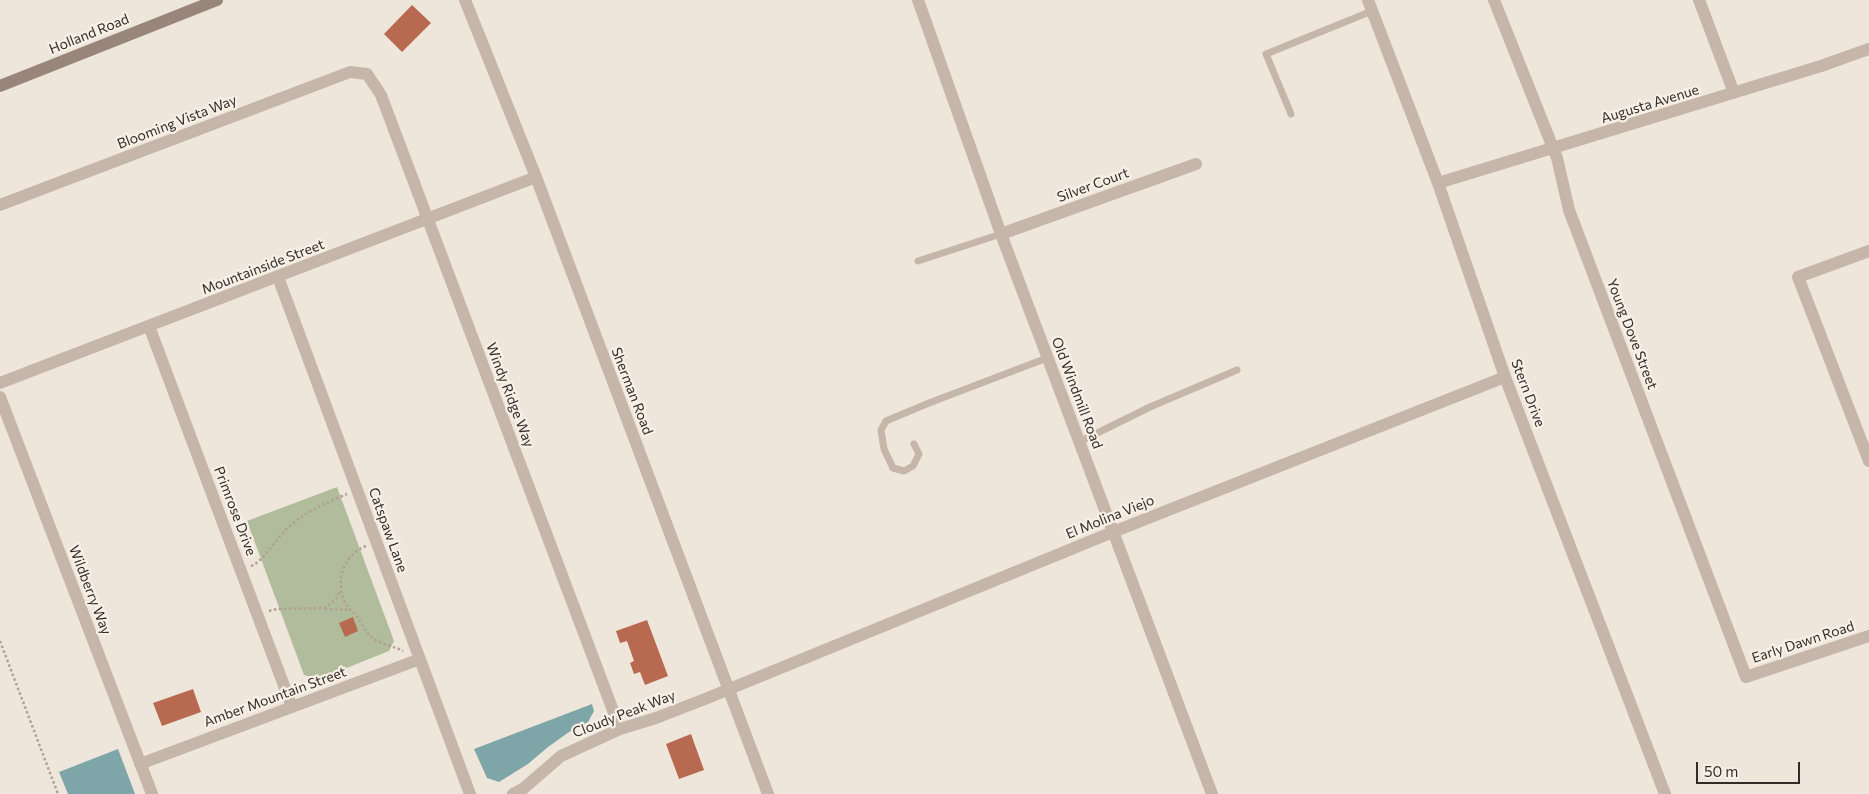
<!DOCTYPE html>
<style>
body{margin:0}
#map{position:relative;width:1869px;height:794px;overflow:hidden;background:#efe6db;font-family:Commissioner,sans-serif}
canvas{display:block}
.scale{position:absolute;left:1696px;top:762px;width:104px;height:22px;box-sizing:border-box;border:2px solid #332b28;border-top:0;padding-left:6px;font-size:15px;line-height:18px;white-space:nowrap;color:#332b28;-webkit-text-stroke:4px #f7f0e7;paint-order:stroke}
</style>
<div id="map">
<canvas width="1869" height="794"></canvas>
<div class="scale">50 m</div>
</div>
<script>
const ctx = document.querySelector('canvas').getContext('2d');
ctx.lineJoin = 'round';
function fillPath(path, color) {
  ctx.fillStyle = color;
  ctx.fill(path, 'evenodd');
}
function strokePath(path, color, width, dash) {
  ctx.strokeStyle = color;
  ctx.lineWidth = width;
  ctx.lineCap = dash ? 'butt' : 'round';
  ctx.setLineDash(dash || []);
  ctx.stroke(path);
}
function drawText(font, color, halo, rows, align = 'center') {
  ctx.font = font + ' Commissioner,sans-serif';
  ctx.lineWidth = 4.5;
  ctx.setLineDash([]);
  ctx.textBaseline = 'middle';
  ctx.strokeStyle = halo;
  ctx.fillStyle = color;
  for (const [text, x, y, turn = 0] of rows) {
    ctx.save();
    ctx.translate(x, y);
    ctx.rotate((+turn || 0) * Math.PI / 180);
    ctx.textAlign = isNaN(turn) ? turn : align;
    if (halo) ctx.strokeText(text, 0, 0);
    ctx.fillText(text, 0, 0);
    ctx.restore();
  }
}
const green = new Path2D(`
 M337,487l57,154 -5,10 -70,28 -15,-4 -57,-154z`);
const water = new Path2D(`
 M592,704l2,7 -6,11 -19,10 -21,15 -20,17 -29,18 -12,-4 -13,-29z
 M118,749l17,45h-67l-9,-22z`);
const building = new Path2D(`
 M412,5l19,18 -29,29 -18,-18z
 M353,617l5,14 -13,6 -6,-14z
 M647,620l21,56 -23,9 -5,-13 -6,2 -4,-11 4,-2 -7,-20 -7,2 -4,-12z
 M193,689l8,23 -39,14 -9,-23z
 M691,734l13,36 -25,9 -13,-35z`);
const path = new Path2D(`
 M366,546c-23,9 -32,37 -20,58 3,6 9,9 12,14 5,8 8,16 16,21 9,6 20,7 29,12
 M251,566c13,-5 26,-29 38,-39 17,-16 37,-24 58,-33
 M325,609l25,1
 M269,611l8,-2 47,-1 12,-9 4,-8
 M0,641l58,153`);
const service = new Path2D(`
 M1291,114l-25,-60 106,-43
 M918,261l83,-27
 M1079,442l71,-35 87,-37
 M914,444l5,10 -6,12 -9,5 -11,-3 -9,-19 -3,-19 5,-9 43,-18 118,-45`);
const minor = new Path2D(`
 M918,0l83,234 211,560
 M1368,0l70,183 67,194 160,417
 M1494,0l63,158 12,52 177,467 123,-41
 M1699,0l35,93
 M1438,183l383,-117 48,-17
 M0,205l350,-133 17,2 14,21 239,634
 M1001,234l195,-70
 M1869,251l-71,26 71,184
 M278,277l192,517
 M149,326l143,381
 M0,383l536,-206
 M0,397l152,397
 M140,764l280,-105
 M513,794l11,-6 37,-32 59,-27 36,-11 49,-19 408,-167 392,-155`);
const tertiary = new Path2D(`
 M465,0l71,177 232,617`);
const secondary = new Path2D(`
 M0,86l217,-86`);
const streetNames = [
 ["Holland Road",89,34,-22],
 ["Augusta Avenue",1650,104,-17],
 ["Blooming Vista Way",177,122,-21],
 ["Silver Court",1093,185,-20],
 ["Mountainside Street",263,267,-21],
 ["Young Dove Street",1632,334,69],
 ["Sherman Road",632,391,69],
 ["Old Windmill Road",1077,393,69],
 ["Stern Drive",1528,393,69],
 ["Windy Ridge Way",510,395,69],
 ["Primrose Drive",235,511,69],
 ["El Molina Viejo",1110,517,-22],
 ["Catspaw Lane",388,530,70],
 ["Wildberry Way",90,590,69],
 ["Early Dawn Road",1803,642,-18],
 ["Amber Mountain Street",275,697,-20],
 ["Cloudy Peak Way",624,714,-21]
];
fillPath(green, '#b1bc9d');
fillPath(water, '#7ea6a8');
fillPath(building, '#b86a50');
strokePath(path, '#b1a093', 2.5, [2.5, 2.5]);
strokePath(service, '#c5b6a9', 7);
strokePath(minor, '#c5b6a9', 12);
strokePath(tertiary, '#c5b6a9', 12);
strokePath(secondary, '#98867b', 12);
drawText('14px', '#332b28', '#f7f0e7', streetNames);
</script>
